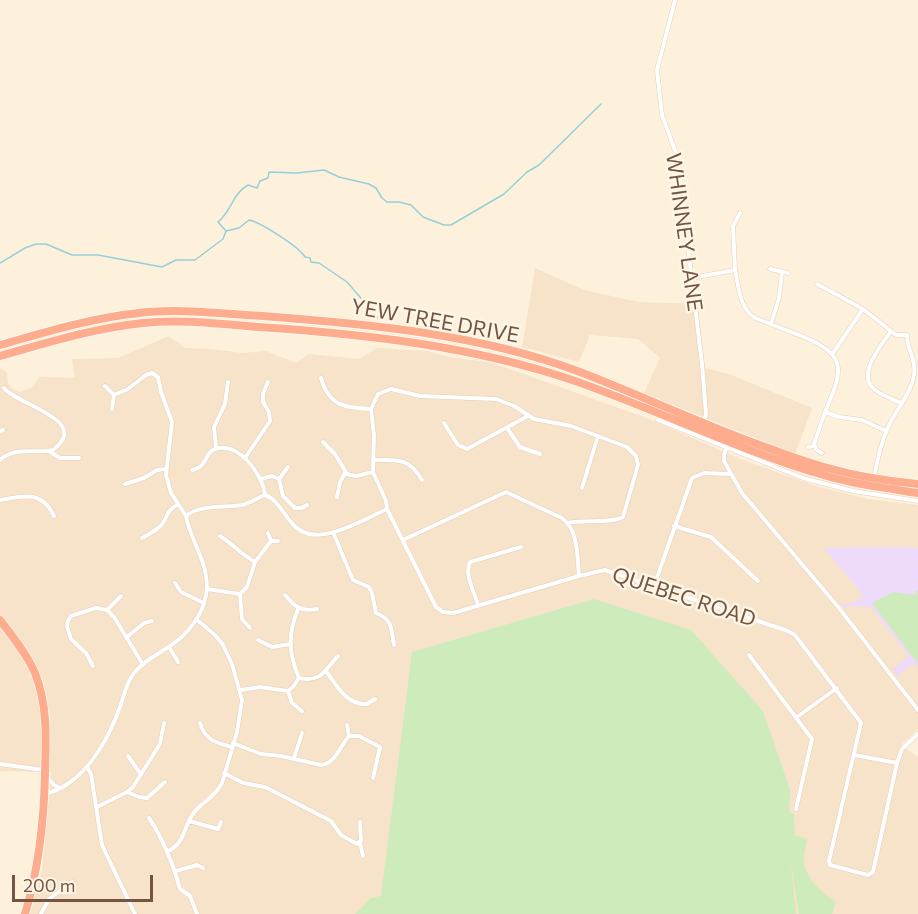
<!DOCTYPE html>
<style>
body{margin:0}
#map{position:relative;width:918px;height:914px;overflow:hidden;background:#fef1dc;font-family:Commissioner,sans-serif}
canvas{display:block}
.scale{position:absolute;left:12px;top:875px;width:141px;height:27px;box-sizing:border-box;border:3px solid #745544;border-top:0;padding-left:8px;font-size:18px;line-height:21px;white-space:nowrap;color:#745544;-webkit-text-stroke:4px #fff5e4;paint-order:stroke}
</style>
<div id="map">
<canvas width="918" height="914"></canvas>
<div class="scale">200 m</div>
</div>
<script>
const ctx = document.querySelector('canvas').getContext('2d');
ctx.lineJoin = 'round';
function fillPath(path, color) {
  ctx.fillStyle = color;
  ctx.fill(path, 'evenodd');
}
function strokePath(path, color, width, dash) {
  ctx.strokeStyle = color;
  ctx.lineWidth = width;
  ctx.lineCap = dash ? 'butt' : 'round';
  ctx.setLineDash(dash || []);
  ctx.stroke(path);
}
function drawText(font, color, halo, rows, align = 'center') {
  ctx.font = font + ' Commissioner,sans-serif';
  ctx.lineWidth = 5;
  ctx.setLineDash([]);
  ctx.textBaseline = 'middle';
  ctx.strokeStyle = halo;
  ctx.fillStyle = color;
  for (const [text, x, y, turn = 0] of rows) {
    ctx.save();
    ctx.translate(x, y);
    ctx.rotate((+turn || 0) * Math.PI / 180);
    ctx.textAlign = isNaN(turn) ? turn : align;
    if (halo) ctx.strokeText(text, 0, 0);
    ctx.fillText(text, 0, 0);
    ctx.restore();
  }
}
const residential = new Path2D(`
 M535,268l49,22 55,12 59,2 7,64 24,6 83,34 -17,46 -151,-61 16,-35 -22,-19 -48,-4 -11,27 -57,-15z
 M169,336l16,12 26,1 31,4 24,-2 30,12 13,-9 50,5 18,-11 50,3 22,6 44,6 154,55 98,43 71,25 52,13 50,6v224l-17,16 17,12v157h-890l14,-42 9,-100 -51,-1v-404l7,6 1,10 5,7 7,2 13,-5 6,-10 36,1 -3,-19 46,-1z`);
const education = new Path2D(`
 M886,547l32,1v120l-4,-5 -17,13 -4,-7 16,-13 -38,-49 -23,-1 -4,2 -3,-3 14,-3 8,-7 -39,-47z`);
const green = new Path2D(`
 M916,591h2v73l-46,-61 21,-11 22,3z
 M594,599l97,31 72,81 27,79 -1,22 5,2 1,21 12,4c-1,8 -4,18 -3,25 4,17 18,29 32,38l-4,12h-33l-8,-49 5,49h-441l16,-16 10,-2 31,-244z`);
const stream = new Path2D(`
 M226,231l-8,-9c13,-10 15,-29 30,-37l9,3 3,-7 8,-3 1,-6 28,1 27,-3 15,7 30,7 7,4 6,10 5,4h12l12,3 12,12 21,8h7l53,-31 23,-22 12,-7 62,-61
 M0,263l25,-15 11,-4h10l26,11h26l64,12 14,-7h19l28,-21 3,-8 13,-3 10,-8c13,3 50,27 56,37l5,1 1,4 8,1 28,19 31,36`);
const street = new Path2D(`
 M675,0l-18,70 5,45 15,41 25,208 4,50 -3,11
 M770,269l18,4
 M735,270c4,17 4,38 20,48 16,6 33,13 49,19 45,19 38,35 21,75l14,5 23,3 24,11
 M692,278l43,-8 -2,-44 7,-13
 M817,284l46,25 33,26h11c0,15 10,26 7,40 -3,18 -17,34 -25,50 -8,17 -12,35 -15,53
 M771,324l8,-26 3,-26
 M891,331c-9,14 -36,44 -16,59 8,6 18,9 26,13
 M833,353l30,-44
 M321,378c8,28 24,30 50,31
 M105,386l9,9
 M112,409l2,-14 14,-6 18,-14 6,-2 6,4 3,15 11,30 -6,53 5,18 15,23
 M658,420l145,58 50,13 65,10
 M444,423l14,22 9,4 61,-33
 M507,428l13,19 20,7
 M0,431l3,-1
 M729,441l-5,14v6l18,32 97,115 79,102
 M323,442l12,12 12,20 9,2 17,-4
 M808,447l7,-1
 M216,448l-2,-21 11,-23 3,-22
 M49,451l11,7h19
 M822,453l-5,-3 -3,-6 11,-32
 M245,458l25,-37 -1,-9 -6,-10v-8l5,-12
 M0,460c15,-14 34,-6 53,-10 40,-30 -38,-46 -49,-62
 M373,460c23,0 36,-3 49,20
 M192,470c16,-3 12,-17 23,-21 24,-8 48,26 50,46
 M261,479l11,-3 7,3 4,17 12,12h7l5,-3
 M279,479l9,-12
 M125,484l19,-6 13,-8 9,-1
 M582,488l16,-52
 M337,497l3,-15 5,-9
 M0,500c24,-5 42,-9 54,16
 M568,523c16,-4 42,1 55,-6l15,-52 -2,-9 -9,-9 -56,-21 -37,-7 -20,-13 -18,-7 -76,-3 -29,-7 -13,5 -7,15 3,26 -1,37 13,29 1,8 49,98 7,5 10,1 126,-37 26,-6 183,61 7,4 66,88 -32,138 1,4 38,10 5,-3 24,-109 5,-14 16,-15
 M674,526l37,11 47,44
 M333,532l20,48 16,7 3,6 4,20c17,7 15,15 18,32
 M268,533l3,8h7
 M142,538c7,-4 16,-8 21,-15 5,-8 4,-13 14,-18
 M403,540l103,-48 56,26c17,13 15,38 17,58
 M255,562l16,-21
 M175,583l6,9 23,11
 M654,586l38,-108 12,-5 26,1
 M207,589l33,5 7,-7 8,-25c-15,-8 -22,-18 -35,-26
 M240,594l2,25 8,9
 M285,595c10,12 16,17 32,14
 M478,605c-3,-11 -14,-31 -8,-43l51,-15
 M107,610l14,-14
 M127,637l17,-14 8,-2
 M258,640l14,7 19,-3
 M169,647l9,15
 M749,655l63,84 -16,70
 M93,666l-7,-13 -15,-14 -4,-13 1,-5 3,-5 25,-8 11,2 7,7 28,46
 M326,671c11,15 20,34 41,33l8,-5
 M299,678c23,5 25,-8 39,-22
 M241,690l19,-3 28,4 5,-4 6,-9c-11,-26 -11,-44 -1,-69
 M288,691l4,12 10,8
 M797,717l40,-29
 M200,723c5,17 16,20 32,24
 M347,725l2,11
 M233,743l28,11 20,2 40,9c15,-2 19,-19 28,-29h10l21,11 -7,31
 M854,755l43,8
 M128,756l12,17
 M294,758l8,-25
 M0,764l44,6
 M87,767l4,7 11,71 33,69
 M224,773l19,10 22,4 66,34 10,14 16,9 4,-4 -1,-18
 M46,775l8,10 6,3
 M127,792l12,5 8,1 18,-16
 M45,794c7,-2 15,-5 21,-9 26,-16 44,-50 54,-78 4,-11 6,-24 14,-34 9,-12 23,-18 36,-27 17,-11 33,-31 36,-51 5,-31 -15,-51 -20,-79 14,-12 39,-8 56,-11 8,-2 15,-7 23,-10 12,4 18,18 26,27 22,30 69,-1 96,-13
 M97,807l30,-15 6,-5 27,-43 4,-21
 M149,818c15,22 24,46 31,71l10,7 7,18
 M189,821l29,8 3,-7
 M360,842l3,14
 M167,852c20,-11 15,-23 26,-38 9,-13 21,-15 29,-31l15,-51 5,-32 -10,-36 -9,-19 -7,-9 -20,-17
 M176,871l21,-6 6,3
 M41,914l8,-15 23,-17`);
const highway = new Path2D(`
 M0,345c46,-13 91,-27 139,-32 41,-5 82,1 124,3 106,8 217,18 317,56 60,23 117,50 177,72 22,8 44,17 67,23 31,9 62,14 94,17
 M0,356c47,-13 94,-28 143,-33 38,-4 77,1 115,4 107,7 215,19 317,54 83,29 161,68 245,93 32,10 65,14 98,19
 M0,620c12,16 27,34 35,53 13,33 11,67 10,100 -1,49 -6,95 -20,141`);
const streetNames = [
 ["WHINNEY LANE",684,232,82],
 ["YEW TREE DRIVE",435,321,10],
 ["QUEBEC ROAD",684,597,18]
];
fillPath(residential, '#f6e3ca');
fillPath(education, '#eedafa');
fillPath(green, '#ceecbb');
strokePath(stream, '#96cfdb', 1.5);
strokePath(street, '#e4cebb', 5);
strokePath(highway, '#fff', 9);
strokePath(street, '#fff', 4);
strokePath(highway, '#feac8e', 8);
drawText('21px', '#745544', '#fff5e4', streetNames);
</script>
